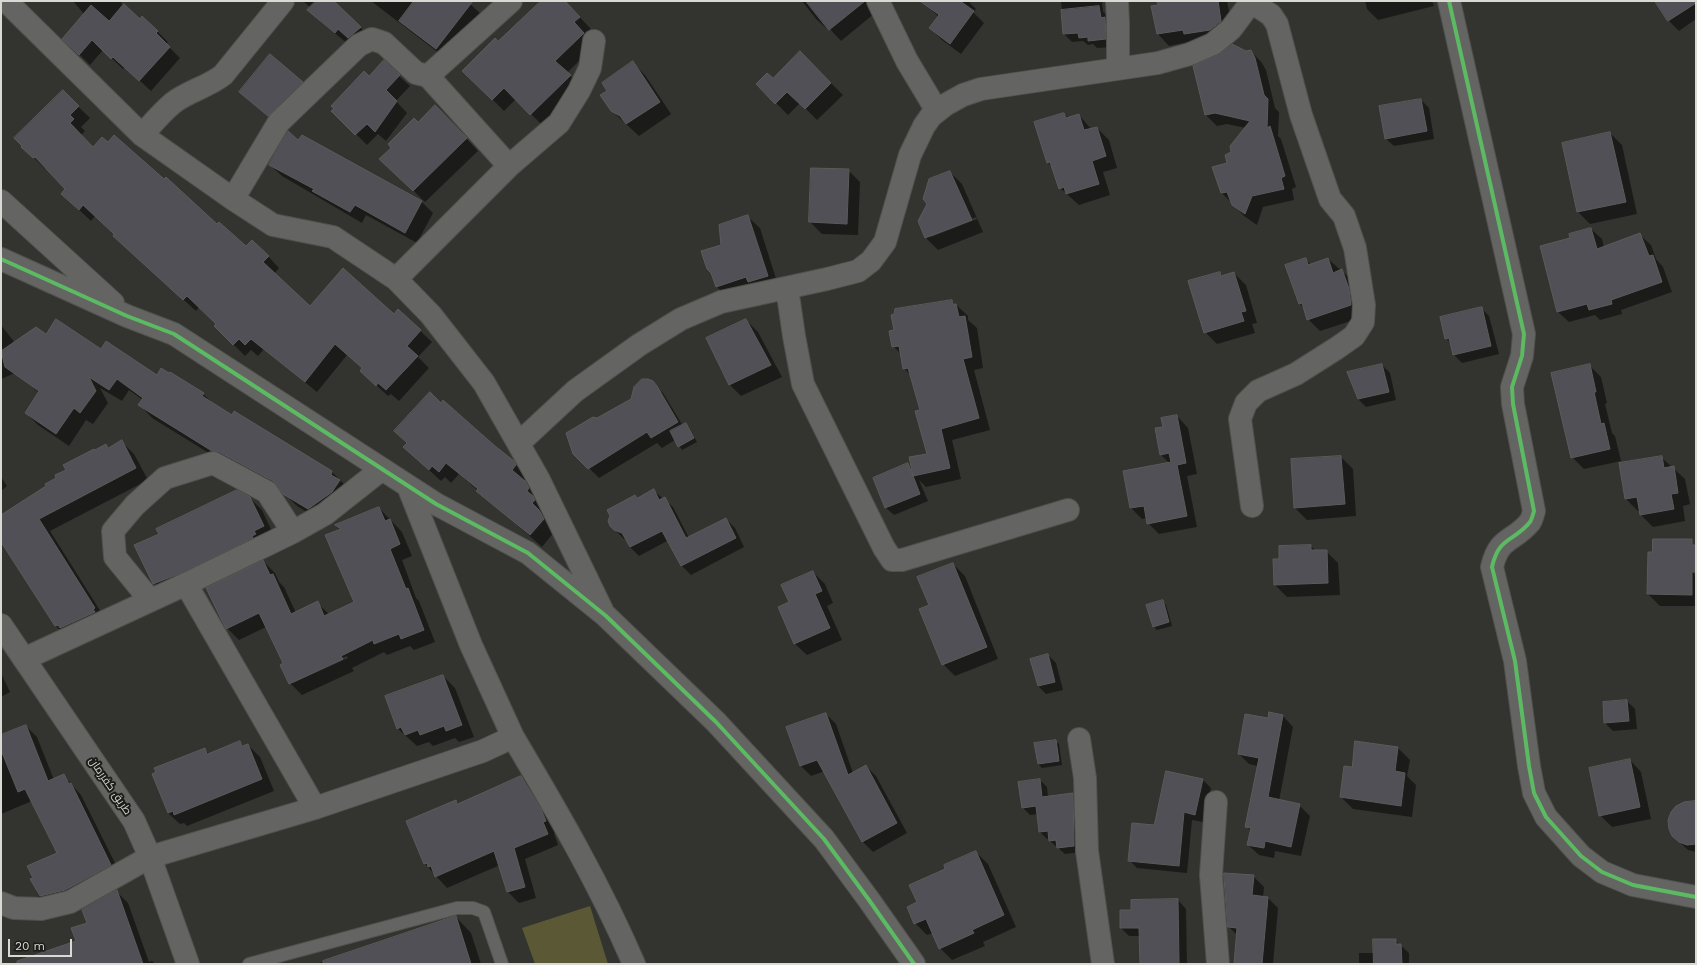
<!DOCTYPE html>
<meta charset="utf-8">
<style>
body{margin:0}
#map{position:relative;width:1697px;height:965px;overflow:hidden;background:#33332f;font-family:"Work Sans",sans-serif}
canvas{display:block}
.frame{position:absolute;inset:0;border:2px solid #dadad5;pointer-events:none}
.scale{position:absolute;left:8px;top:939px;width:64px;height:18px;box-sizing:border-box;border:2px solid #dadad5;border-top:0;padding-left:5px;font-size:12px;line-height:14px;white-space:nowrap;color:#dadad5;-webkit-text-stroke:3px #1c1c19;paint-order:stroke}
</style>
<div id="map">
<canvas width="1697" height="965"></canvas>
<div class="frame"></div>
<div class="scale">20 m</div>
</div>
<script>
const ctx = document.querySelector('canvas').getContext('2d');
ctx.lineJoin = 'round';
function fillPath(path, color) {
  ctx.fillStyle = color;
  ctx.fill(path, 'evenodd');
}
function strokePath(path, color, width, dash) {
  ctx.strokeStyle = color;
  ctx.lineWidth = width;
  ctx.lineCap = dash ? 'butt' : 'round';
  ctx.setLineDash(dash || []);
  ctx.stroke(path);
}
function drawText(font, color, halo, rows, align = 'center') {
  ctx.font = font + ' "Work Sans",Cairo,sans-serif';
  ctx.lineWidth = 4;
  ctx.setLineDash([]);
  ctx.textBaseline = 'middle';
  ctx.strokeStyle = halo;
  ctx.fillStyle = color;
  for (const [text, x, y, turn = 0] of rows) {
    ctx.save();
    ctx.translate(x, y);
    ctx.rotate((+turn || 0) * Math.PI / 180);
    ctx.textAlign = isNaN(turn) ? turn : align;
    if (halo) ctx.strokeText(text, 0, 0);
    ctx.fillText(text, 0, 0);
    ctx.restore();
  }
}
const green = new Path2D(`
 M590,906l18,58h-73l-13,-36z`);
const shadow = new Path2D(`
 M73,1h50l-2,2 19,17 2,-3 16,15 10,10 -2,2 14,14 -29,33 -26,-24 -2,2 -20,-19 -13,15 -26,-26 20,-25z
 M303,1h30l39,38 -24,5 -27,-22 -12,-12 2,-2z
 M371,1h96l15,14 -34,45z
 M543,1h21l27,28 -6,5 10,11 -28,28 15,14 -39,39 -27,-27 -12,12 -40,-40 34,-29z
 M802,1h63l10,12 -34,28 -12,-13 -1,2 -12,-11z
 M925,1h43l8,8 -3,3 11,11 -23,31 -19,-14 -12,-12 9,-11 -15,-14z
 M1061,1h41l1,11 4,3 6,32 -16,1 -4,-4 -5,1 -5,-4 -11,1 -8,-8z
 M1158,1h69l6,32 -64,13 -11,-12z
 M1365,1h67l2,5 -56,14 -11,-11z
 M1656,1h40v18l-17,12 -10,-10z
 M1251,51l11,12 4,7 9,38 4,4 -1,24 3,3 15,48 -4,2 2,11 -31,7 -6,18 -13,-9 -22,-23 10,-40 14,-25 -19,-4 -10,2 -11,-11 40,-63z
 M800,52l43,43 -26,25 -17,-17 -12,12 -31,-31 16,-4z
 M633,63l12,12 26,39 -32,22 -27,-25 -4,-20z
 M399,76l11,10 -14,15 11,12 -21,28 -8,-7 -11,11 -34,-34 36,-34z
 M302,82l8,8 -33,33 -37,-31z
 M63,92l27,26 -9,9 4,4 -4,4 12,13 124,78 29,22 22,8 11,12 -5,6 36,33 84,8 4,-5 34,32 -14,15 11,11 -30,33 -8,-7 -3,2 -15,-14 -10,-13 -16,-14 -30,37 -53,-43 -6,7 -7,-6 -6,6 -18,-18 -10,-14 -18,-17 -3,4 -70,-64 -11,-13 -20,-18 -4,5 -17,-16 -7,-16 -21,-21 -1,1 -22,-22z
 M1421,100l8,8 5,31 -40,7 -8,-7z
 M1064,114l5,4 10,-3 12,14 6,-1 12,12 8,28 -14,4 7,23 -31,10 -19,-17 -7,-20 -5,-5z
 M447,118l31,33 -53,51 -44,-43 37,-36z
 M1610,133l12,12 15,69 -47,10 -12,-12 -15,-68z
 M302,136l120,66 11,11 -16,30 -51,-28 -4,8 -80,-47 -12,-11z
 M848,170l12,12 -2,53 -36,-1 -12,-12z
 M950,172l12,12 21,48 -45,18 -12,-12 -7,-17 9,-17zM976,217l1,2 -46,18v-2z
 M748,217l12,11 19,60 -51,10 -12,-12 6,-40z
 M1591,229l11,10 2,8 36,-12 11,10 5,14 7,8 9,25 -51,18 1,4 -22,6 -5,-5 -26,7 -11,-10 13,-73z
 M1328,259l26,23 9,35 -43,14 -12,-12 -3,-10 -5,-5 -13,-38 19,-6 5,5z
 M1220,273l3,3 11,-3 12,12 11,38 -5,1 3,9 -38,11 -12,-12z
 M952,301l16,15v4l9,8 6,40 -9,2 16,60 -38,10 9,39 -35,8 -7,-7 9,21 -34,14 -8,-7 22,-44 5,5 15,-15 -7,-44 -10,-34 -7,-8 -3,-14 -8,-8 2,-15z
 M1481,308l8,8 10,38 -37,9 -8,-8 -3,-11 -5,-6z
 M746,320l12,12 24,45 -41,19 -12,-12z
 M1,325l14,18 31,-7 39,7 -84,36z
 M101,350l56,27 46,17 13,12 17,10 2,-3 97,59 12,12 -23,37 -24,-15 -15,-15 -50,-27 -7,-1 -73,-45 -12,-13 3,-5 -14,-10 -7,11 -22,-13 8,15 -15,21 -7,-4 -17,26 -31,-21 -12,-12 13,-20 -10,-10z
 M1382,365l8,8 6,27 -30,7 -8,-8z
 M1589,365l12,12 6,26 -2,1 7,29 3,3 6,25 -37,8 -12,-12z
 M652,382l11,11 20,33 3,-2 3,4 8,14 -15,8 -7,-10 -13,8 -5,-5 -58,35 -25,-25 23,-33 35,-20z
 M442,404l71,58 13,12 1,3 -3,4 13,13 9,18 -3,3 8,8 4,8 -13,16 -83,-73 -8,9 -6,-6 -4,4 -37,-34 3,-3 -12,-13z
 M1177,416l11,12 9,46 -10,2 10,51 -38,7 -11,-11 -1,-5 -5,1 -11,-11 38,-45 -8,-8 3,-27z
 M122,442l12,12 14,26 -98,51 56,89 -38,18 -12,-12 -55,-85v-25l46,-30 20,-16 28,-19 11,-5 3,2z
 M1341,457l12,12 3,47 -49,4 -12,-12z
 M1661,457l24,22 5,25 -7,2 2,15 -32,6 -12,-12 -1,-4h-2l-12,-12 -6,-35z
 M1,477l6,9 -6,5z
 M653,490l20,17 16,31 37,-19 9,9 9,19 -53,28 -9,-9 -13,-26 -30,16 -9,-9 -3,-7 -3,-1 -14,-14 27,-27z
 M250,498l12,12 13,28 -109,57 -12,-12 6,-49z
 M379,508l23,24 10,24 -10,4 14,38 3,3 16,41 -21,8 -4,-4 -23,9 -3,-3 -32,16 2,3 -52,24 -12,-12 -6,-19 -18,-37 -27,13 -12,-12 36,-67 12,12 4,9 5,5 12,26 21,-10 12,11 26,-12 -14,-72 -5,-4zM347,656l1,2 -55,25v-2z
 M1311,546l5,5h10l12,12 2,32 -53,2 -12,-12 -1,-25h6z
 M1691,552l5,31v23h-36l-12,-12z
 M953,564l12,12 33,83 -43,17 -12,-12 -13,-59z
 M813,572l12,12 8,19 -6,3 15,34 -35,15 -12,-11 -15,-37 10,-4z
 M1163,602l3,3 6,21 -15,4 -3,-3z
 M1048,655l8,8 7,27 -17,4 -8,-8 -6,-26z
 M1,673l9,19 -9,5z
 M443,676l12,12 19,49 -15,5 -4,-4 -22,8 -4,-4 -12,4 -20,-18z
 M1627,701l8,8 2,20 -24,2 -8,-8z
 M826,714l10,10 17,49 13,-7 10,10 31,57 -34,19 -10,-10 -38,-71 -14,5 -11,-11z
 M1270,714l13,2 10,11 -14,74 20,4 11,11 -9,40 -26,-5 -1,7 -15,-3 -11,-10 3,-14 -5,-5 12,-60 -9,-2 -10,-10 29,-35z
 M26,726l11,11 17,43 9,-5 18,20 40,80 -71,32 -11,-11 -8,-17 27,-26 -26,-52 -31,13v-78z
 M1055,741l4,3 3,21 -20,3 -4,-4z
 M240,742l4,4 4,-1 12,12 14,34 -87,35 -3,-3 -4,1 -12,-11 -10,-40 46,-24 5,5z
 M1398,748l12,12 -3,16 9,9 -4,32 -59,-8 -12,-12 12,-29z
 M1630,760l11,12 10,47 -39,8 -12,-12z
 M1166,772l37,8 8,8 -8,34 -11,-2 -5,53 -50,-5 -8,-8 26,-34z
 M521,777l12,11 23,44 -2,1 4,12 -33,14 11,39 -17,5 -11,-11 -8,-27 -53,23 -22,-24 30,-63 4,3z
 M1040,780l7,7 1,10 25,-3 7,7 1,51 -16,2 -15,-13v-3l-3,1 -7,-7 -2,-18 -8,1 -7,-7z
 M1696,804v48l-8,-2 -15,-14z
 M976,852l12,12 28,63 -33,15 2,4 -33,14 -12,-12 -7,-15 -6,2 -12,-12 3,-20 29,-33z
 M1253,876l11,11 -1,10 5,1 10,10 -5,56h-38l3,-28 -9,-9z
 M116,891l12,12 21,59 3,-1 3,3h-123l45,-23 11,-18z
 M1178,900l8,9 1,55h-46l-1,-28h-11l-8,-8v-17h11z
 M456,917l15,16 10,31h-165z
 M1395,940l14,13v11h-50v-11h15z`);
const building = new Path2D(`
 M316,1h18l27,26 -13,11 -10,-9 -3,4 -28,-23z
 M414,1h59l-37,48 -37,-28z
 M541,1h24l15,16 -6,5 10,11 -29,28 16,14 -41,40 -26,-27 -12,12 -30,-29 33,-33 3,3z
 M806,1h59l-36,29z
 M920,1h40l14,10 -24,33 -21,-16 10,-13z
 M1157,1h61l3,20 -11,9 -26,4 -1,-4 -26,4 -6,-28 7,-1z
 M1655,1h41v2l-28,18z
 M124,4l16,15 2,-3 16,15 -2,2 14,14 -31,34 -26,-24 -2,2 -19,-19 -13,15 -17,-16 29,-34 18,16z
 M1099,6l2,12 4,-1 1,22 -18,2v-4l-9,1 -1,-5 -15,1 -2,-24z
 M1232,44l14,7 5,-1 4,8 9,37 4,4 -1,29 3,-2 15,50 -4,2 3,11 -32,7 -7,18 -13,-9 -5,-13 -6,1 -9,-26 15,-4 -2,-8 6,-3 -1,-6 20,-25 -35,-8 -10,2 -12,-49 25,-11z
 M800,51l31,32 -26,26 -18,-17 -12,12 -19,-20 11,-11 6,5z
 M270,54l33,28 -35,34 -29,-24z
 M384,60l16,15 -14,15 11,11 -22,31 -8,-8 -12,11 -24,-24 3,-2 -3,-3 33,-35 5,5z
 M633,61l27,41 -34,22 -6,-8 -9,-5 -11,-16 7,-4 -5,-8z
 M63,90l16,16 -9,9 4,4 -4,4 23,24 9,-10 6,5 6,-7 50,44 2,-2 51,47 2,-2 27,24 6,-6 17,16 -6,6 47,44 33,-38 51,46 4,-5 23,21 -14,16 11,10 -32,34 -8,-7 -2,3 -16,-15 2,-3 -27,-24 -30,38 -54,-43 -6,6 -6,-6 -6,6 -19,-19 2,-2 -29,-28 -4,4 -70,-64 1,-2 -31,-29 -4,5 -18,-16 4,-5 -30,-32 -2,1 -12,-11 1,-1 -8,-8z
 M1421,99l6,32 -42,8 -6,-33z
 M435,105l32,33 -54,53 -34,-32 12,-11 -3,-4 26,-26 4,4z
 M1064,113l2,5 13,-4 5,16 13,-3 9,29 -14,5 7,23 -33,10 -2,-7 -5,2 -9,-27 -3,1 -13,-41z
 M288,131l10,9 4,-5 120,66 -17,32 -50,-28 -5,7 -38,-21 2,-2 -45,-24z
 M1610,132l16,70 -49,10 -15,-69z
 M811,168l38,1 -2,55 -38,-2z
 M950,171l22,49 -47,18 -7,-17 9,-17 -4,-5 6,-20z
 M748,215l20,61 -20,6 -2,-5 -30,10 -5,-14 -4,-4 -6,-18 20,-6 -2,-20z
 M1591,228l6,21 43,-16 9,23 4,-1 9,27 -51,18 1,4 -23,6 -2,-6 -30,8 -17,-66 30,-8 -1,-4z
 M1306,258l2,7 20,-7 5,15 9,-4 7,20 2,16 -44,15 -5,-17 -3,1 -14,-39z
 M1220,272l1,4 13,-4 12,39 -5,1 3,9 -40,12 -16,-52z
 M952,300l1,4h3l3,13 6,-1 7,41 -9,2 16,59 -38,11 9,39 -37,8 -4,-19 18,-3 -12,-43 5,-1 -12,-42 -5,1 -4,-23 -7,1 -3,-16 5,-1 -3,-15 3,-1 1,-5z
 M1482,307l9,39 -38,9 -4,-17 -4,1 -5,-22z
 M56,319l45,30 5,-8 51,34 4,-7 8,5 1,-1 34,21 -2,3 30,19 2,-4 98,60 -1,4 9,5 -8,12 -24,17 -25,-15 -10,-13 -54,-29 -7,-1 -74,-46 5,-7 -26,-19 -8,11 -20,-13 7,14 -16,22 -6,-5 -18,26 -31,-21 14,-22 -34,-24 -4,-16 35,-24 10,7z
 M746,319l25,46 -42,20 -23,-47z
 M1382,364l7,28 -31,7 -11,-27z
 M1590,364l6,28h-2l7,32 3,-1 6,26 -39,9 -20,-85z
 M642,379h6l5,2 4,5 21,36 -27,16 -4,-6 -59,37 -15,-15 -7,-21 27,-16 4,1 34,-19 3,-12z
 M430,392l11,11 2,-3 52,46 19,15 2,4 -4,5 13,11 4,7 -2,3 6,5 2,4 -3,3 7,7 5,9 -14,16 -54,-44 2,-2 -32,-26 -7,9 -7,-6 -3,4 -26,-23 4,-4 -13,-12z
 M1177,415l9,48 -9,2 10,51 -40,8 -3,-18 -14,2 -7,-37 48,-9 -2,-9 -9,2 -5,-27 8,-1 -2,-9z
 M686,423l8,15 -16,9 -8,-16z
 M122,440l14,28 -97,51 56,89 -2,1 2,3 -35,16 -2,-3 -3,1 -54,-84v-27l45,-29 -1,-2 11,-6 -1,-3 11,-5 -3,-5 31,-16 1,1 11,-6 2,4z
 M1341,456l4,48 -51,4 -3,-49z
 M1662,456l2,12 10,-2 4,27 -7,1 3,15 -34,6 -3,-18 -12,2 -6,-36z
 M908,463l12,31 -35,14 -12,-30z
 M654,489l5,11 6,-3 21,41 40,-20 10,20 -55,28 -19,-35 -32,16 -8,-14 -8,-3 -4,-4 -2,-5 2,-5 -3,-6 28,-15 2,3z
 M237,490l13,7 14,29 -10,5 2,3 -4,2 1,2 -72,35 -28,11 -19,-39 25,-11 -3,-5z
 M379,507l6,14 5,-2 10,25 -10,5 16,40 2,-1 16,42 -23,9 -2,-5 -25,10 -1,-4 -32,16 2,3 -54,25 -9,-19 3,-2 -24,-50 -33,16 -20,-41 57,-28 7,15 3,-1 18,40 27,-13 6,15 30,-14 -29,-67 16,-6 -6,-4z
 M1653,539h39v6h4v27h-4v23l-45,-1 1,-42h4z
 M1311,545v5h16l1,33 -54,2 -1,-26h6v-13z
 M953,563l34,84 -45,18 -23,-56 10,-4 -12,-28z
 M813,571l9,20 -7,3 15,34 -36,16 -16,-37 11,-5 -8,-17z
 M1163,600l6,22 -16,5 -7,-22z
 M1048,654l7,28 -17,4 -8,-27z
 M443,675l19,50 -16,6 -2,-5 -24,9 -2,-5 -13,5 -4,-8 -4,2 -12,-33z
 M1627,700l2,21 -25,2 -1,-21z
 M1269,712l14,3 -15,82 32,7 -9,43 -26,-6 -1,7 -17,-3 4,-17 -6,-1 14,-69 -21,-4 7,-40 23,4z
 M826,713l22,62 18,-10 31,58 -35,19 -45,-82 -17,6 -14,-39z
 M26,725l22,56 16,-7 5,10 2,-1 40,82 -46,25 -25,6 -10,-17 3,-1 -6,-12 30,-13 -32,-64 -7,3 -17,-42v-15z
 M1056,740l3,21 -21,3 -4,-21z
 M240,741l2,5 6,-2 14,35 -88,36 -1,-4 -5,2 -16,-39 4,-2 -2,-4 51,-20 2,6z
 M1355,741l43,6 -3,24 10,2 -4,33 -61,-9 4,-31 8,1z
 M1630,759l10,48 -41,9 -10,-48z
 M1166,771l37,8 -8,36 -11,-3 -5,54 -51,-5 4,-38 22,2z
 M521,776l20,33 5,12 -3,1 5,12 -34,14 11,39 -18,5 -13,-41 -59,26 -4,-11 -3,1 -1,-4 -3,1 -18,-43 50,-21 1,4z
 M1040,779l2,18 31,-4 1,53 -17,2 -1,-8 -7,1 -1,-10 -9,1 -3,-26 -14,2 -4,-26z
 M1696,801v43l-9,1 -8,-3 -7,-6 -3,-7 -1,-9 3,-8 5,-6 8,-4z
 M976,851l28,64 -32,15 2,3 -35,16 -13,-30 -12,5 -7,-17 10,-5 -8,-17 36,-16 -1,-4z
 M1224,873l30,2 -2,20 16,2 -6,67h-28l3,-36 -9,-1z
 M117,890l26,74h-126v-3l59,-20 -5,-13 16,-5 -5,-13z
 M1178,899l1,65h-39l-1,-36h-19v-18h11v-10z
 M456,916l15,48h-148v-3z
 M1373,939h23v5h5l1,20h-28z`);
const lane = new Path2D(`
 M249,964l208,-56h16l11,4 18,52`);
const street = new Path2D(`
 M6,1l136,134 91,64 40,26 60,12 63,42 35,36 53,68 55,97 63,130
 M878,1l29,60 30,50
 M1117,1l1,22v45
 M1449,1l75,333 -2,22 -10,31 1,17 21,107c-1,3 -2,8 -4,11 -16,20 -31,14 -38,45l23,94 14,105 5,27 12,24 35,39 21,16 31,13 63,12
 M1251,2l20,13 6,9 24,91 29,84 14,17 11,32 9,57 -1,17 -9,14 -17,12 -41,26 -38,17 -12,12 -6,16 12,87
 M428,76l81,90
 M142,135c10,-11 20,-23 31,-32 15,-12 35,-16 50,-28l60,-74
 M233,199l46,-77 80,-77 13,-6 12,4 32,30 12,3 83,-75
 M1,201l112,102
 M1,259l126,57 47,18 262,170 92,49 78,63 110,106 108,117 45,61 45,64
 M396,279l113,-113 50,-43 20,-32 11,-23 4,-27
 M787,288l7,48 9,48 81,164 8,12h10l166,-50
 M519,443l56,-52 64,-46 42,-26 40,-17 106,-23 31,-8 13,-10 14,-19 25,-87 14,-29 7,-10 14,-11 18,-10 18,-6 177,-26 32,-9 23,-10 18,-15 21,-28
 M186,584l129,224
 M150,600l-35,-43 -2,-26 22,-26 30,-27 48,-15 54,29 26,40
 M24,659l162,-75 107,-52 32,-18 57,-45
 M513,737c44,74 87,148 121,227
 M1079,739l6,39 2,73 16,113
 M1216,802l-5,73 7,89
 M150,857l165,-49 168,-57 30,-14 -42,-92 -63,-159`);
const secondary = new Path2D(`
 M1,625l133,196 16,36 38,107
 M1,903l13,5 27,1 29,-7 80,-45`);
const cycleway = new Path2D(`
 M1449,1l75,333 -2,22 -10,31 1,17 21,107c-1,3 -2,8 -4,11 -16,20 -31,14 -38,45l23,94 14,105 5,27 12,24 35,39 21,16 31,13 63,12
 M1,259l126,57 47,18 262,170 92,49 78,63 110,106 108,117 45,61 45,64`);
const streetNames = [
 ["طريق كفررمان",110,786,56]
];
fillPath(green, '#5b5935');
fillPath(shadow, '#0007');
fillPath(building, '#505056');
strokePath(building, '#5b5b5a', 1);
strokePath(lane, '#50504d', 14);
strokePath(street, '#50504d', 24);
strokePath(secondary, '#50504d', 24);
strokePath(lane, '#646462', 12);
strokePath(street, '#646462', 22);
strokePath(secondary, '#646462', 22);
strokePath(cycleway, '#5cba63', 4);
drawText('11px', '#dadad5', '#1c1c19', streetNames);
</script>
